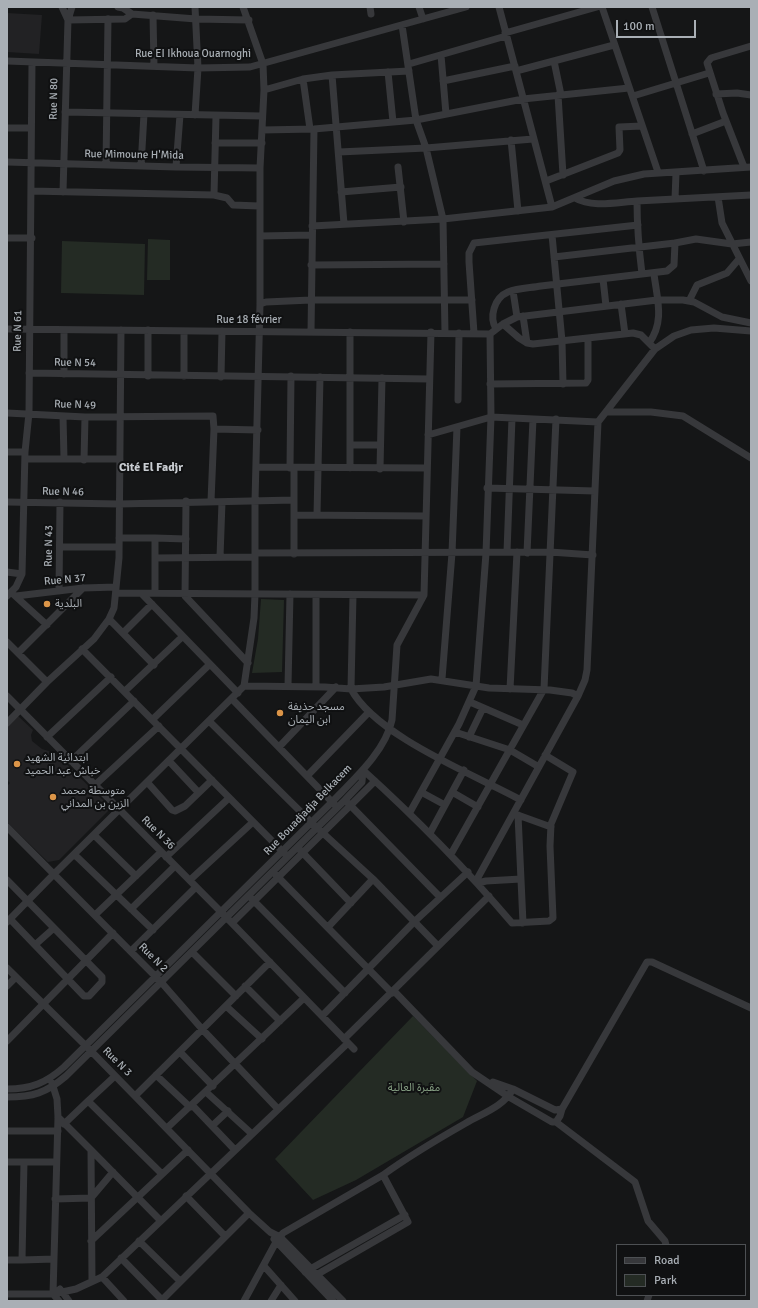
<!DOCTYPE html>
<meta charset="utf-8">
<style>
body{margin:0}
#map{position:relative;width:758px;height:1308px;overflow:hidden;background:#151617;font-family:Signika,sans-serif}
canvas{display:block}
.frame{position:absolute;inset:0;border:8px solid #a9afb5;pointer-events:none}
.legend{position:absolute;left:616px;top:1244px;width:130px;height:52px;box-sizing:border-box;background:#101112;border:1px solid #4d5053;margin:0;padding:5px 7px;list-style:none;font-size:12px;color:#a9afb5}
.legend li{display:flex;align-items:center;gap:8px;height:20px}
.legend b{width:20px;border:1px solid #4d5053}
.scale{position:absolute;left:616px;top:20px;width:80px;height:18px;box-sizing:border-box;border:2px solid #a9afb5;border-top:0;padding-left:5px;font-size:12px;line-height:14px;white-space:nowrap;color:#a9afb5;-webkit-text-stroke:3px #101112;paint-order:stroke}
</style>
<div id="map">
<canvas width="758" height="1308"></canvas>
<div class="frame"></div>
<ul class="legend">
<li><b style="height:5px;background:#37383b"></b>Road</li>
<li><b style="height:11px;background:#242b24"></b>Park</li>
</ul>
<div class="scale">100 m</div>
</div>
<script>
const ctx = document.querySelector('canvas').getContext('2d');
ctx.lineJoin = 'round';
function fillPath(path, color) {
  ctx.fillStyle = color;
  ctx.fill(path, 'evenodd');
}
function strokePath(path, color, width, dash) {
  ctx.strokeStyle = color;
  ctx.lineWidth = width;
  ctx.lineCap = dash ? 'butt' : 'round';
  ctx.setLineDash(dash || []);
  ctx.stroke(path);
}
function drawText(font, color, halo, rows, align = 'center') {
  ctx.font = font + ' Signika,"Noto Sans Arabic",sans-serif';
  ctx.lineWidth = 4;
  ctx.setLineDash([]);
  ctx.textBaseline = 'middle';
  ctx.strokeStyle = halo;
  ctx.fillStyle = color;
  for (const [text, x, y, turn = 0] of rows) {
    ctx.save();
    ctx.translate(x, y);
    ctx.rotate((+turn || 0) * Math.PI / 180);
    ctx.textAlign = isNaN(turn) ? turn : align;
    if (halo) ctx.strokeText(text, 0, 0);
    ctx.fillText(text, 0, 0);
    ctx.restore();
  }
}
const built = new Path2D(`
 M7,13l35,2 -3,39 -32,-2z
 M18,716l15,14 -2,5 1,6 10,8 13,4 56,55 -52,52 -11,2 -41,-40v-36l3,-3 -3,-3v-53z`);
const green = new Path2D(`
 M148,239l22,1v40h-23z
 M62,241l83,3 -1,51 -83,-2z
 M261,599l23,1 -2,72 -30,1 6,-34z
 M413,1016l64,65 -14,36 -107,63 -43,20 -38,-41z`);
const minor = new Path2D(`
 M62,7l6,13 -5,172
 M118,7l5,1 9,6 64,5 53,1
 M370,7l1,7
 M419,7l4,12
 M499,7l53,200
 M602,7l56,165
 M652,7l52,164
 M153,15l1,51
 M68,20l57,-1 7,-5
 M68,20l4,-13
 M402,25l14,95 10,28 17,71 2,114
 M505,33l92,-26
 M441,55l5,59
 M7,61l191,7 52,-1 216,-60
 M554,61l7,34
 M409,64l97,-28
 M516,71l98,-26
 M388,72l5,50
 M332,75l12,149
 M303,79l7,50
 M443,81l72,-15
 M264,90l39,-11 29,-4 77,-4
 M716,94l21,-1 14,2
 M558,95l5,80
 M633,96l76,-23
 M65,112l197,4
 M195,115l3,-47 -3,-61
 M7,128h23
 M262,130l52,-1 102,-9 107,-21 106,-11
 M692,134l34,-13
 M511,140l7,71
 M215,143h47
 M339,152l87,-4 107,-9
 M7,162l169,5 84,1
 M106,165l2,-146
 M141,166l3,-52
 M176,167l4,-52
 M398,167l6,55
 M744,167l-21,-54 -16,-50 4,-5 40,-12
 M546,181l72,-28 2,-3 -1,-23 23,-1
 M31,191l183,4 13,3 6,7 26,1
 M341,192l60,-5
 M214,195l2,-79
 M718,197l4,26 29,58
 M575,198c17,10 43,4 62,3
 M675,199l1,-26
 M312,226l131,-7 109,-12 62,-26 30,-7 107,-7
 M552,235l10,106 1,43
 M260,236l52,-1
 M7,238h25
 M675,243l21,-4 36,5 19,-2
 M554,257l121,-14 -1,22 -7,6 -25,3c-3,-24 -5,-48 -5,-73l114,-6
 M311,265l133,-1
 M603,279l3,27
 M513,291l4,26
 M689,301l8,-16 30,-12 12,-14
 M260,304l6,-2 45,-2h161
 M621,304l4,30
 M523,316l4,27
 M503,324l16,14 8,5 6,1 100,-11 8,2 14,14
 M7,329l483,5
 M496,329c-7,-12 -2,-31 12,-37 10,-4 22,-4 33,-6 34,-4 67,-8 101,-12
 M311,332l3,-203
 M350,332v136
 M474,333l-5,-71v-9l5,-10 164,-18
 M649,343c16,-22 8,-44 5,-69
 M29,373l400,6
 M64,374v-44
 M148,376v-46
 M184,376v-45
 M221,377l1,-46
 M490,384l96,-1 2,-3v-42
 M458,400l1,-67
 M606,412h45l32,4 68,42
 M7,413l78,4 128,-1 1,13 -3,72
 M63,416l1,43
 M214,429l44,1
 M428,435l63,-18 107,5
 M350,445h30
 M7,452h18
 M25,459h95
 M84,460l1,-43
 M257,467l170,1
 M290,468l1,-92
 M294,468v86
 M380,469l2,-91
 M487,488l108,3
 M186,501l-1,95 63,67
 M7,502l112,2 175,-4
 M295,515l131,1
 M317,515l3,-138
 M119,538h36
 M60,547h59
 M507,552l5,-134
 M255,553l295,-1 43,3
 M527,553l6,-134
 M220,557l2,-55
 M155,558l100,-1
 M7,572l15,2
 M59,591l1,-89
 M116,593l308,2
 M155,593v-55l31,1
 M13,594l34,31
 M142,594l96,99
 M316,595v92
 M353,595l-2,94 33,-2 47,-8 58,9 61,2 22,3 6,3 -102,185
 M7,596l9,-9 6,-13 3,-122 4,-39 3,-351
 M16,596l67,-8 33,-1
 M109,619l45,46
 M123,633l29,-29
 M7,642l11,11
 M82,649l204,206
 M442,679l10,-126 5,-126
 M47,682l-29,-29 65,-65
 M244,686l81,1 26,2c25,47 122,85 170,111
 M288,686l2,-92
 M510,689l7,-137
 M125,691l57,-54
 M7,696l219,221 128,132
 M578,696l7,-16 2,-10 11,-248 57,-73 19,-13 17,-6 23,-2 37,3
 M232,699l103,106
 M470,702l53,23
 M153,719l56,-54
 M209,721l103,102 61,56 65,67
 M7,723l40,-41 47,-43 15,-20 5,-11 5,-50 2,-228
 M455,732l55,18 29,17
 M47,737l64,-60
 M469,737l14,-29
 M279,747l57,-60
 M71,761l63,-60
 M169,761l29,31
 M363,770c53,48 102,98 149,153l37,-2 4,-3 -3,-72 1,-22 22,-52 -28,-17
 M307,776l62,-64
 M147,782l25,28 3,1 10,-5 27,-26
 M95,785l64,-59
 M421,792l24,13
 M452,792l26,15
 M348,803l92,94
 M410,812l49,-88 17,-38 10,-133 5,-136 -1,-83 13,-10 14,-7 140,-17h26l11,2 28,15 29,6
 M515,814l36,13
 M518,815l5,108
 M7,827l154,155 41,47 76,80
 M430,833l34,-63
 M94,835l42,41
 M300,850l51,53
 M451,854l93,-165 12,-270
 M75,855l78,75
 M166,857l63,-59
 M276,875l116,118
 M7,880l95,97v5l-13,14h-5l-74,-77
 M190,880l63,-58
 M478,883l8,-2 35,-2
 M252,899l93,94
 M131,909l44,-43
 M95,915l66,-63
 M7,922l47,-48 190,-188 10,-68 1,-24v-93l5,-197v-136l4,-78 -1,-26 -20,-57
 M232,923l143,-142
 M328,927l45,-48
 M36,944l18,-16
 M131,951l65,-64
 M192,952l44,44
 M7,968l83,82 159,163 21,19 10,5 63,64
 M7,986l9,-9
 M245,986l35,35
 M394,991l78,81 37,25 43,25h4l4,-6 2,-7 85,-147h5l99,46
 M226,1006l36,33
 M322,1016l92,-94 54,-50
 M344,1039l145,-143
 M7,1041l106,-108
 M180,1052l33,34
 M156,1075l34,32
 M115,1076l-27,25 74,73
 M493,1082l20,7 42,21 7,-1
 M52,1083l5,16 1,18 -5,177 6,7
 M7,1089c24,0 39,-6 57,-22l268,-265c22,-23 53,-50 60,-82l5,-75 27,-50 7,-263
 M206,1092l46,42
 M135,1096l135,-134
 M7,1097c26,0 39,-4 59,-21l279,-276 17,-18 1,-12
 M192,1105l43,45
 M58,1117l33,33 1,131
 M556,1122l79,60 13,39 17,20 1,4
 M64,1124l24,-23
 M212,1126l16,-15
 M167,1128l137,-130
 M7,1131h51
 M91,1150l69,70
 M7,1162h49
 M383,1175c26,-19 55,-36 83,-52 17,-10 37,-16 47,-34
 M186,1196l39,40
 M55,1199l36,-1 22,-26
 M274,1239l59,62
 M91,1241l97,-91
 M139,1241l41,40
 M121,1258l41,42
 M7,1260h15l2,-98
 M22,1260l32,-1
 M264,1266l31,35
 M305,1272l100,-57
 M102,1277l22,24
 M60,1289l9,12
 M7,1294h46l23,-5 26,-12 246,-234
 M161,1301l88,-88
 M244,1301l32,-59 7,-9 100,-58 25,47 -97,56
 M271,1301l10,-16
 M647,1301l2,-6`);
const markers = [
 [47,604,4,"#dc9548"],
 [280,713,4,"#dc9548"],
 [17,764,4,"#dc9548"],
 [53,797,4,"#dc9548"]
];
const streetNames = [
 ["Rue EI Ikhoua Ouarnoghi",193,54],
 ["Rue N 80",54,99,-89],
 ["Rue Mimoune H'Mida",134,155,1],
 ["Rue 18 février",249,320],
 ["Rue N 61",18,331,-89],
 ["Rue N 54",75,363,1],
 ["Rue N 49",75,405,2],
 ["Rue N 46",63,492,1],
 ["Rue N 43",49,546,-89],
 ["Rue N 37",65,580,-5],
 ["Rue Bouadjadja Belkacem",308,810,-46],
 ["Rue N 36",158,833,45],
 ["Rue N 2",153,958,45],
 ["Rue N 3",117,1062,45]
];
const poiNames = [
 ["البلدية",55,604],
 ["مسجد حذيفة",288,707],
 ["ابن اليمان",288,720],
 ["ابتدائية الشهيد",25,758],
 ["خباش عبد الحميد",25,771],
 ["متوسطة محمد",61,791],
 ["الزين بن المداني",61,804]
];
const parkNames = [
 ["مقبرة العالية",414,1088]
];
const neighbourhoodNames = [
 ["Cité El Fadjr",151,468]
];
fillPath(built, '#222224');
fillPath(green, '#242b24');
strokePath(minor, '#37383b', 7);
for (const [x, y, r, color] of markers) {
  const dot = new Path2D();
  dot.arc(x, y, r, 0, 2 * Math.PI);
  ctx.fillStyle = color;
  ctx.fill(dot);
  strokePath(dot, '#101112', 1.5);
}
drawText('11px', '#a9afb5', '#101112', streetNames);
drawText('11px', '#a9afb5', '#101112', poiNames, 'left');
drawText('11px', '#859e82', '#101112', parkNames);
drawText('bold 12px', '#c9cdd2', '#101112', neighbourhoodNames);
</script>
